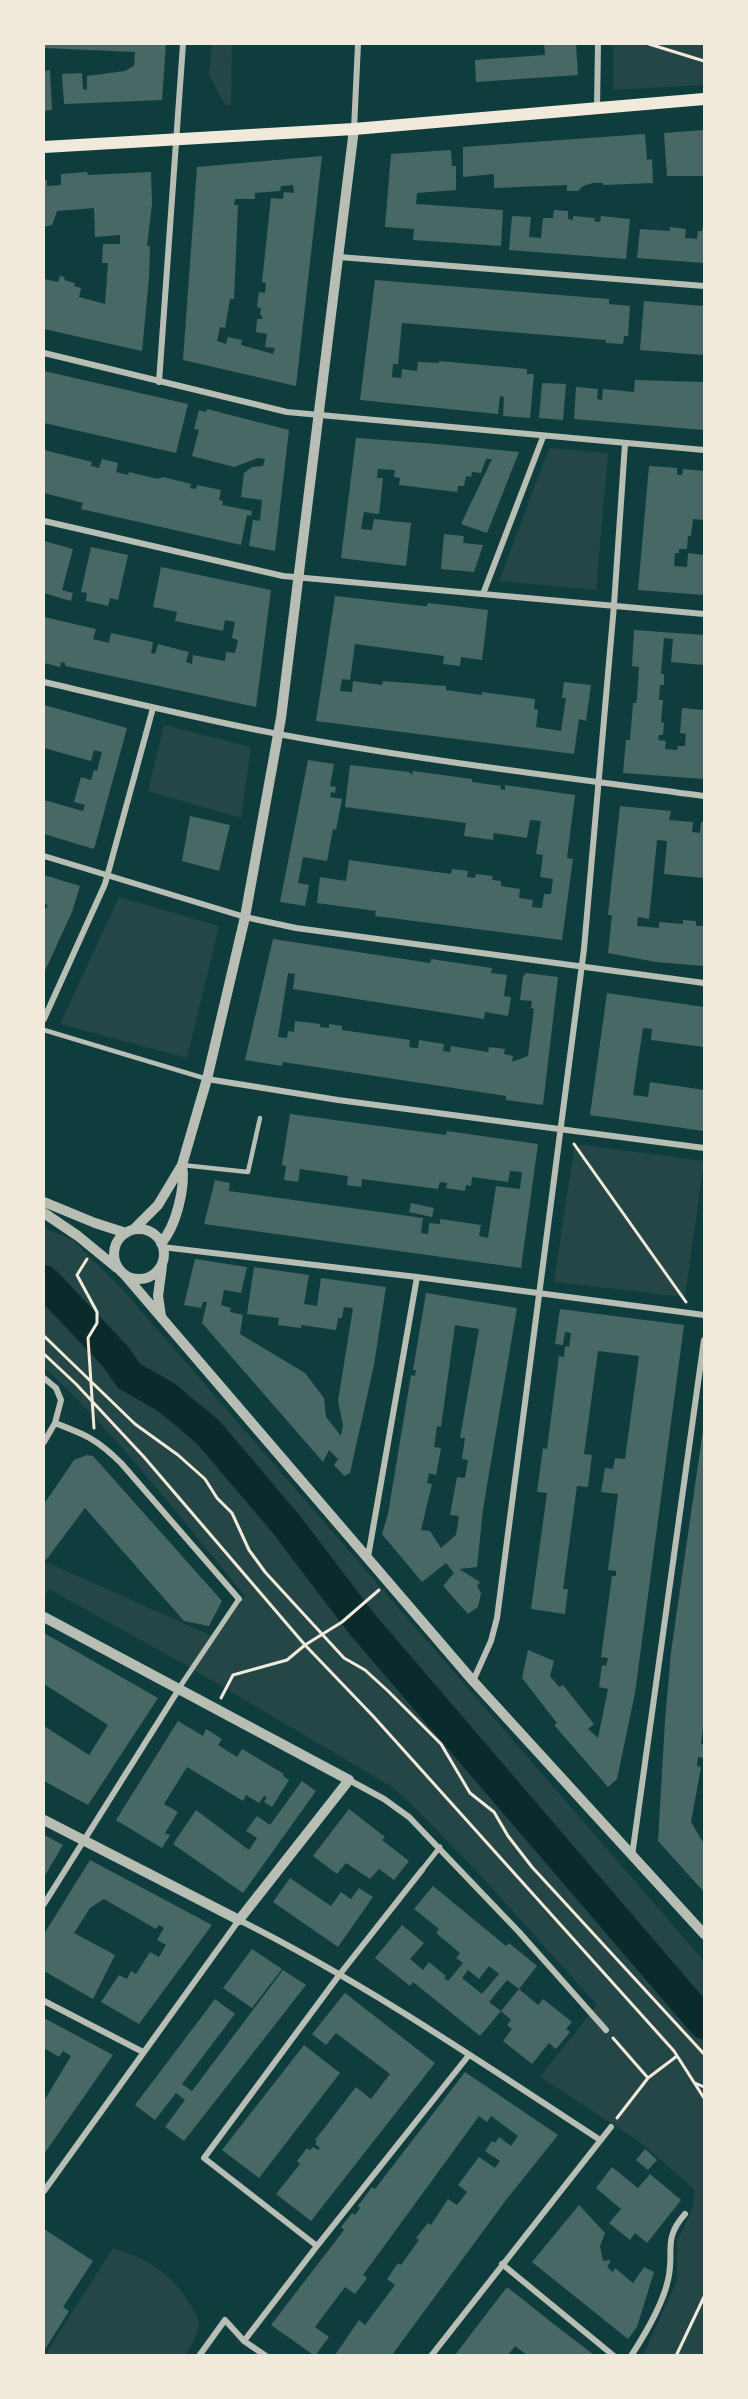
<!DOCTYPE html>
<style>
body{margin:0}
#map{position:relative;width:748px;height:2399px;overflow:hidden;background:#0f3d3e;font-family:"Alegreya Sans",sans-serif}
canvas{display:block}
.frame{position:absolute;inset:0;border:45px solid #f1e9da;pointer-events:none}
</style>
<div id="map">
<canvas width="748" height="2399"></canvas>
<div class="frame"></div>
</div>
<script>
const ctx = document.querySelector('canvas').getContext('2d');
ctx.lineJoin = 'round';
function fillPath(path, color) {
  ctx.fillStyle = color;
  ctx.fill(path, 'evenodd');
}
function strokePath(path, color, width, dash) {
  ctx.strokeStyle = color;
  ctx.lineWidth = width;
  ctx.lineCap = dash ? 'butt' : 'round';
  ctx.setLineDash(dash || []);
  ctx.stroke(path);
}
const green = new Path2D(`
 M219,44h13l-1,61h-6l-16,-30 3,-30z
 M613,44h91v41l-91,5z
 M549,448l59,5 -12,137 -97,-9z
 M164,725l87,22 -10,71 -93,-27z
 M119,897l100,29 -32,132 -127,-34z
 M583,1145l121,16 -19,136 -131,-15 20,-134z
 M44,1228l29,12 52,52 579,669v394h-61l34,-74v-40l15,-31 3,-20 -55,-48 -100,-65 57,-72 -124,-138 -70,-71 -14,-11 -195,-115 51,-74c-64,-78 -127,-160 -201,-229z
 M44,1561l168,75 -21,32 -142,-79 -3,5 -2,-1z
 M113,2248c33,10 60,26 77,56 4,7 9,14 9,22 -1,9 -9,21 -13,29h-141z`);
const river = new Path2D(`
 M44,1281l72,76 13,19 37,21 42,35 78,92 76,100 342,399`);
const building = new Path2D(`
 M44,44h122l-4,56 -98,4 -2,-30 20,-1 1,16 4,1v-14l38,-5 9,-5 1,-14 -91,-4z
 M544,44h32l2,31 -102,7 -1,-22 70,-5z
 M50,70l2,40 -8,1v-40z
 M704,130v46h-37l-3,-43z
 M645,134l2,26 5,-1 1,24 -50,2v-2h-10l-10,3 -5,5h-11v-6l-73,3v-14l-31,3v-30z
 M451,150l1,16h4v24l-39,3 -1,11 87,6 -2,36 -88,-6 1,-11 -29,-2 6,-73z
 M322,156l-26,230 -113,-26 14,-193zM293,185l1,8 -10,-1 -1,7 -12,-1 -9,84 4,1 -1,10 -6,-1 -2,15 4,1 -1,7h2v4h-5l-1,13 11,2 -2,13 10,1 -2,6 -32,-9 1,-5 -14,-3 -2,7 -9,-3 3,-14 5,1 5,-29h4l4,-94h-4l1,-6h20v-6l25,-2 1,-5z
 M87,172l1,3 63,-3 1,32 -5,42h3l-1,32 -7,73 -98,-22v-50l14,3 2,-6 5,1 -1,3 11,3 -1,3 7,2 -2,9 26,7 3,-41h-6l1,-19h17v-9l-25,2 -1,-29 -37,3 -5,14 -8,2v-47h3v6l14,-1v-11z
 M554,210l14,1v8l5,1v-4l22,2 -1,3 6,1 1,-6 29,3 -4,40 -117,-9 3,-34 19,1 -2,20 12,1 2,-20h10z
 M703,226l1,37 -67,-5 3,-29 30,2v-4l16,2 -1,9 12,1 1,-8h4z
 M375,280l234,19v5l21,2 -2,30h-4l-1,8 -17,-1v-3l-204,-17 -4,41h-5l-1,13 9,1 1,-9 15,2 1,-9 21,1v-2l88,8v5h7l-4,44 -27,-2 1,-19 -4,-1 -2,18 -138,-14z
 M644,301l60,5v49l-64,-5z
 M44,371l144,33 -12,49 -132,-30z
 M635,380l68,2 1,48 -130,-11 2,-32 22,2 -1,10 5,1 1,-11 31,3z
 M542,383l24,1 -3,36 -24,-2z
 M207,409l82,21 -14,121 -26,-5 4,-26 7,1 2,-21 -21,-3 3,-24 8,-6 11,-1 2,-7 -7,-1 -24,9 -42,-11 7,-26 -5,-1 5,-19 7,2z
 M356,438l82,6 81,8 -32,81 -26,-9 31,-65h-6l-5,14 -9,-1 -1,5 -5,-1 -2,10h-6l-1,6 -58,-7 1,-7 -6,-1 1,-7 -17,-1 -1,9h6l-4,36 -15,-2 -3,17 11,1 2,-11 37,4 -5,43 -65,-8z
 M44,450l48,12 -1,4 8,2 3,-9 16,4 -2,9 12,3 1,-3 29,7 5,-2 28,7 -1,4 6,1 1,-4 24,5 -2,10 4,1 -1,4 30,6 -1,5 -4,-1 -6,30 -160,-36 2,-6 -39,-10z
 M649,466l28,2v7h5l1,-6 21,2v49l-11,-1 -2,17h-3l-1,13h-8v4h-4l-1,13 13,1 1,-14 16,2v40l-66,-5z
 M444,534l20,2 -1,7 20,2 -9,27 -33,-3z
 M44,541l29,8 -11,41 11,3 -2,8 -27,-8z
 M91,547l37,8 -10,45 -8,-2 -2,8 -22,-5 1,-8 -6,-1z
 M161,567l110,23 -15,117 -191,-41v-3l-4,-1 -1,5 -16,-4v-46l52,12 -3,10 16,4 2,-10 42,9 -2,11 4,1 3,-10 31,8 -3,10 6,2 1,-9 32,6 1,-9 9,1 3,-13 -6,-2 3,-16 -10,-2 -2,11 -48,-10 2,-9 -24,-5z
 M335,596l89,10h3l1,-3 60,7 -6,50 -21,-3 -1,9 -17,-2 1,-8 -89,-12 -5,36 -8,-1 -2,12 12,1 1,-11 29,4 1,-4 63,5v4l36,5v-3l53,7 -1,10 4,1 -2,17 25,4 5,-33h-4l2,-16 27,3 -5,36 -7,-2 -5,35 -258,-33z
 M634,630l70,5v30l-33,-3 2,-23 -9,-1 -3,36h3v11h-4l-1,15h4l-2,22 3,1 -1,12h-4l-1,5 8,1 -1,8 12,1 1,-4h7l1,-12 -6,-1 2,-25 22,2v69l-81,-6 3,-33h4l3,-37h3l1,-5 2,-31 -7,-1z
 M44,705l83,23 -33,121 -50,-15v-34l39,11 2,-6 -11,-3 7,-25 10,3 3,-10 3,1 5,-19 -8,-2 -3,11 -47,-13z
 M308,760l26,4 -4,22 6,1 -1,6 -4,-1 -1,5 12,2 -6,31 -3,-1 -6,32 -24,-4 -5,26 11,2 -4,21 -25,-4z
 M350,765l59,7 3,3 1,-4 59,8v3l29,4 -1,3 5,1v-5l70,10 -8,63 6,1 -11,81 -187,-24 1,-5 -59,-8 3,-26 26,4 3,-21 102,14 1,-5 16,2 -1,6 8,1 1,-4 17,2 -1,4 9,1v5l19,3 -1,9 14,2 -1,7 10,1 2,-14h7l2,-15 -13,-2 3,-22 -7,-1 5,-33 -11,-1 -3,18 -33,-5 -1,7 -29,-4 2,-13 -121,-16z
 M620,806l51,5 -2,9 24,2 -1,10 8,1 1,-11h3v56l-40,-4 3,-33 -10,-1 -8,79 -11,-2 -1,9 22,2v-6l24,2v-4l13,1v5h8v40l-48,-4 -48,-9 4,-38h-4z
 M190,816l40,9 -11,46 -37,-10z
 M44,875l36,11 -8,26 -28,61v-65l2,1 2,-4 -4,-1z
 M273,939l157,24 1,-4 61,9 -1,5 16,2 -3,21 7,1 -3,19 -23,-4 -1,7 -191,-30 2,-15 -7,-1 -10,64 9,1 1,-7 6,1 1,-11 25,3v3l9,1v-4l13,2v4l68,10 -1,7 6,1h3l1,-8 25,4 -1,7 7,1 1,-6 37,6 1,-5 16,2 -1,5 9,2 -1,6 16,-6 6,-47 -3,-1 1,-7 -12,-1 3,-24 3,-3 32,4 -15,128 -37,-5v-4l-223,-34 -1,4 -37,-6z
 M607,993l97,14v40l-53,-7 1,-11 -9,-1 -10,67 15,2 2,-15 54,8v41l-114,-16z
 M290,1114l156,21 1,-4 91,13 -17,124 -317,-44 11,-44 15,3 -1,8 194,27 -2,15 7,1 1,-11 11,1v-5l41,6 -2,11 9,2 8,-52 24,3 2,-17 -12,-1 -2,11 -36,-5 -1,9 -5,-1 -1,6 -19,-3 1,-5 -7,-1 -2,7 -76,-10 -1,8 -14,-2 1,-9 -48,-7 -2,13 -14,-2 2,-14 -4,-1z
 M411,1203l23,5 -2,9 -23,-5z
 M195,1259l52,8 -6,26 -17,-3 -3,15 10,3 -1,4 13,3 -3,19 65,39 19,25 2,19 15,19 2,-11 -5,-24 15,-93 -9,-1 -2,11h-4l-2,12 -35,-5v3l-23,-3 1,-7 -32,-4 7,-47 55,8 -5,29 13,2 4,-28 65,9 -12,78 -24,108 -6,3 -10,-11 4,-6 -9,-9 -6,12 -121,-139 5,-21h-4l-2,6 -17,-3z
 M426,1293l91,15 -34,201 -6,58 -18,2 21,13 -3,4 4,7 -3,14 -10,7 -25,-28 11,-13 -8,-10 -24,19 -40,-48 6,-20 23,-139 4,1 1,-6h-3zM455,1325l24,4 -19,109h5l-3,21 6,1 -3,18 -8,-1 -7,38 9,1 -3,19 -15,13 -11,-17 -9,-1 11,-46 -5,-1 2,-10 7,2 5,-27 -7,-1 3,-21 4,1z
 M560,1309l124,16 -49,368 -18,86 -9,8 -54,-62 3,-2 -35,-45 6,-28 26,11 -4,15 9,11 4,-2 31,39 -6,5 10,9 10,-49 -9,-2 3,-22 4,1 2,-8 -7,-1 11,-81h4v-5l-8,-1 10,-76 -17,-2 4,-24 8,1 2,-11 10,1 14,-103 -41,-5 -14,103 8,1 -4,32 -11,-1 -14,103h5l-3,25 -34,-5 16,-116 -10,-1 6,-44 4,1 12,-93 5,1 1,-11 4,1 2,-14 -6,-1 -2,13 -8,-1z
 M703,1430l1,288 -3,26h3v14l-6,-1 -1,9 4,1 -10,55 13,22v48l-46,-51 7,-120 6,-69z
 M87,1455l6,1 129,145 -13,25 -25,-5 -99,-113 -39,52 -2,-1v-55l30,-44z
 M44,1633l114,65 -70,107 -44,-24v-55l45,29 19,-30 -64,-41z
 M178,1721l25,15 3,-7 16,10 -4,6 19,12 5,-8 42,25 -1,2 6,4 -17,27 -8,-5 3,-5 -3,-1 -5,7 -13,-8 -3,6 -56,-34 -23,37 14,8 -13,21 5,2 -8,13 -46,-28z
 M302,1781l14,10 -73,102 -70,-49 23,-34 53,40 8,-12 -11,-7 11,-15 13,9z
 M349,1809l36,28 -3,3 27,21 -15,19 -15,-11 -9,10 -24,-16 -9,11 -24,-18z
 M44,1835l19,10 -19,32z
 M90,1860l122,65 -73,99 -38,-22 18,-27 8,4 4,-8 5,3 14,-22 9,5 7,-12 -9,-5 7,-12 -5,-3 -3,4 -52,-30 -14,9 -16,25 41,22 -22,44 -49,-28v-37z
 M290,1878l41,28 10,-14 10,7 8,-11 14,9 -35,50 -65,-45z
 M433,1886l73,60 3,-3 28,23 -18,23 -12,-9 -18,22 12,9 18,-22 19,16 5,-6 29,23 -6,7 4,3 -14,17 -7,-6 -17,21 -29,-23 9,-12 -5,-4 4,-5 -10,-9 -21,25 -67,-54 -3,4 -35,-28 27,-33 22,18 -14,16 13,11 6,-8 17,14 -2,2 4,3 15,-18 -7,-5 4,-5 -24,-20 3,-4 -25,-20zM489,1966l10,8 -17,20 -20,-16 6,-8 11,9z
 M252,1949l30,20 -30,39 -29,-20z
 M283,1970l23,15 -122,156 -19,-14 20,-27 -9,-7 -21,27 -20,-15 80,-106 20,15 -53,70 10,7z
 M345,1993l90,70 -124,158 -35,-27 24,-30 -3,-3 10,-13 3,2 3,-3 5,3 2,-2 -5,-4 2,-2 -2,-2 41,-53 15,12 19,-25 -54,-41 -10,12 -14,-11z
 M44,2018l69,37 -69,99v-53l27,-45 -8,-5 -4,6 -15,-9z
 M304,2045l36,28 -81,105 -37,-28z
 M465,2072l93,63 -52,65 -114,155h-57l24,-35 6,5 30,-40 -8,-6 11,-16 3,2 18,-25 -3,-2 12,-15 3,2 17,-26 9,6 10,-13 -9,-7 21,-28 16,11 5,-7 -15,-10 7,-10 3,2 4,-6 12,9 7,-10 -27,-20 -4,6 -8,-6 -116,159 4,3 -12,16 -10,-7 -30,40 14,10 -14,19 -44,-31 73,-95 -3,-3 11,-14 3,2 5,-7 -2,-2 14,-19 3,2z
 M645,2149l12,11 -9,10 -12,-10z
 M612,2167l26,21 12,-14 31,26 -34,43 -12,-10 -5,7 -21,-17 12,-14 -25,-21z
 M579,2205l26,28 -5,13 3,15 8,-1 -4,7 6,5 2,-4 18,15 11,-16 10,5 -17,55 -9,12 -96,-77z
 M44,2229l49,32 -30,46 6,4 -25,40z
 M507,2287l48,38 39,30h-67l-12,-9 -7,9h-53z`);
const path = new Path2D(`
 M649,44l55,17
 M574,1144l112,158
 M87,1259l-10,16 20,37v11l-9,15 6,90
 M44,1336l91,88 43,31 27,24 12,19 15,15 17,37 16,22 79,86 21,12 23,21 53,53 29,49 24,19 14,24 24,31 172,187
 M44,1354l32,30 68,73 161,188 68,71 301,335 30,47
 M221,1698l12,-23 54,-15 18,-15 37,-23 37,-32
 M613,2038l35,40
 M695,2083l9,4
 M617,2118l31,-40 29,-22
 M676,2356l28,-59`);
const service = new Path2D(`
 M44,1030l163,49
 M182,1165l66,7 12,-54`);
const pedestrian = new Path2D(`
 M179,1688l60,-89
 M422,1870l18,-23`);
const minor = new Path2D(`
 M597,108l1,-64
 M354,129l4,-85
 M339,257l365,29
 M44,353l243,59 417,38
 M159,382l24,-338
 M44,521l239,55 421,38
 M483,594l60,-157
 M44,682c77,18 156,37 234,52 141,26 284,43 426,62
 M44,856l201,61 51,11 408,55
 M44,1019l61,-135 48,-176
 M207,1079l131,21 366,48
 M162,1247l255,30 287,38
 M44,1378l12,10 5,12 -6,23 -11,19
 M55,1423c31,12 42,16 66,40l118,136
 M368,1557l49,-280
 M473,1681l18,-40 6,-23 87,-669 30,-344 11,-161
 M349,1780l35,19 25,18 110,115 87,98
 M632,1856l72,-516
 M44,1904l135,-215
 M44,2001l99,51
 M44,2191l195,-271c126,63 243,143 361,220
 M317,2246l-113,-88 136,-184 82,-104
 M502,2264l112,92
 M244,2341l73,-95 152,-191
 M199,2356l26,-36 19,21 22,15
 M431,2356l180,-229
 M631,2356c13,-20 32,-53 37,-76 7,-29 -6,-40 17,-66`);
const tertiary = new Path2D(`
 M44,1202l51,21 31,10
 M44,1213l34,23 39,32
 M134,1229l24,-24 24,-40 25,-86 38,-162 36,-199 73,-589
 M114 1254a25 25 0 1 1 50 0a25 25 0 1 1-50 0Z
 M161,1243c15,-16 25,-57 21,-78
 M124,1274l349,407 231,253
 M161,1316l-3,-20 4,-30
 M44,1617l305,163 -110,140 -195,-100`);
const secondary = new Path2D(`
 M44,147l310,-18 350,-30`);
fillPath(green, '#244646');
strokePath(river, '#0a2a2b', 32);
fillPath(building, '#486865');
strokePath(path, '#f1e9da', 3);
strokePath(service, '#b8beb3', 4.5);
strokePath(pedestrian, '#b8beb3', 5);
strokePath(minor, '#b8beb3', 6);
strokePath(tertiary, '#b8beb3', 10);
strokePath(secondary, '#f1e9da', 12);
</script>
